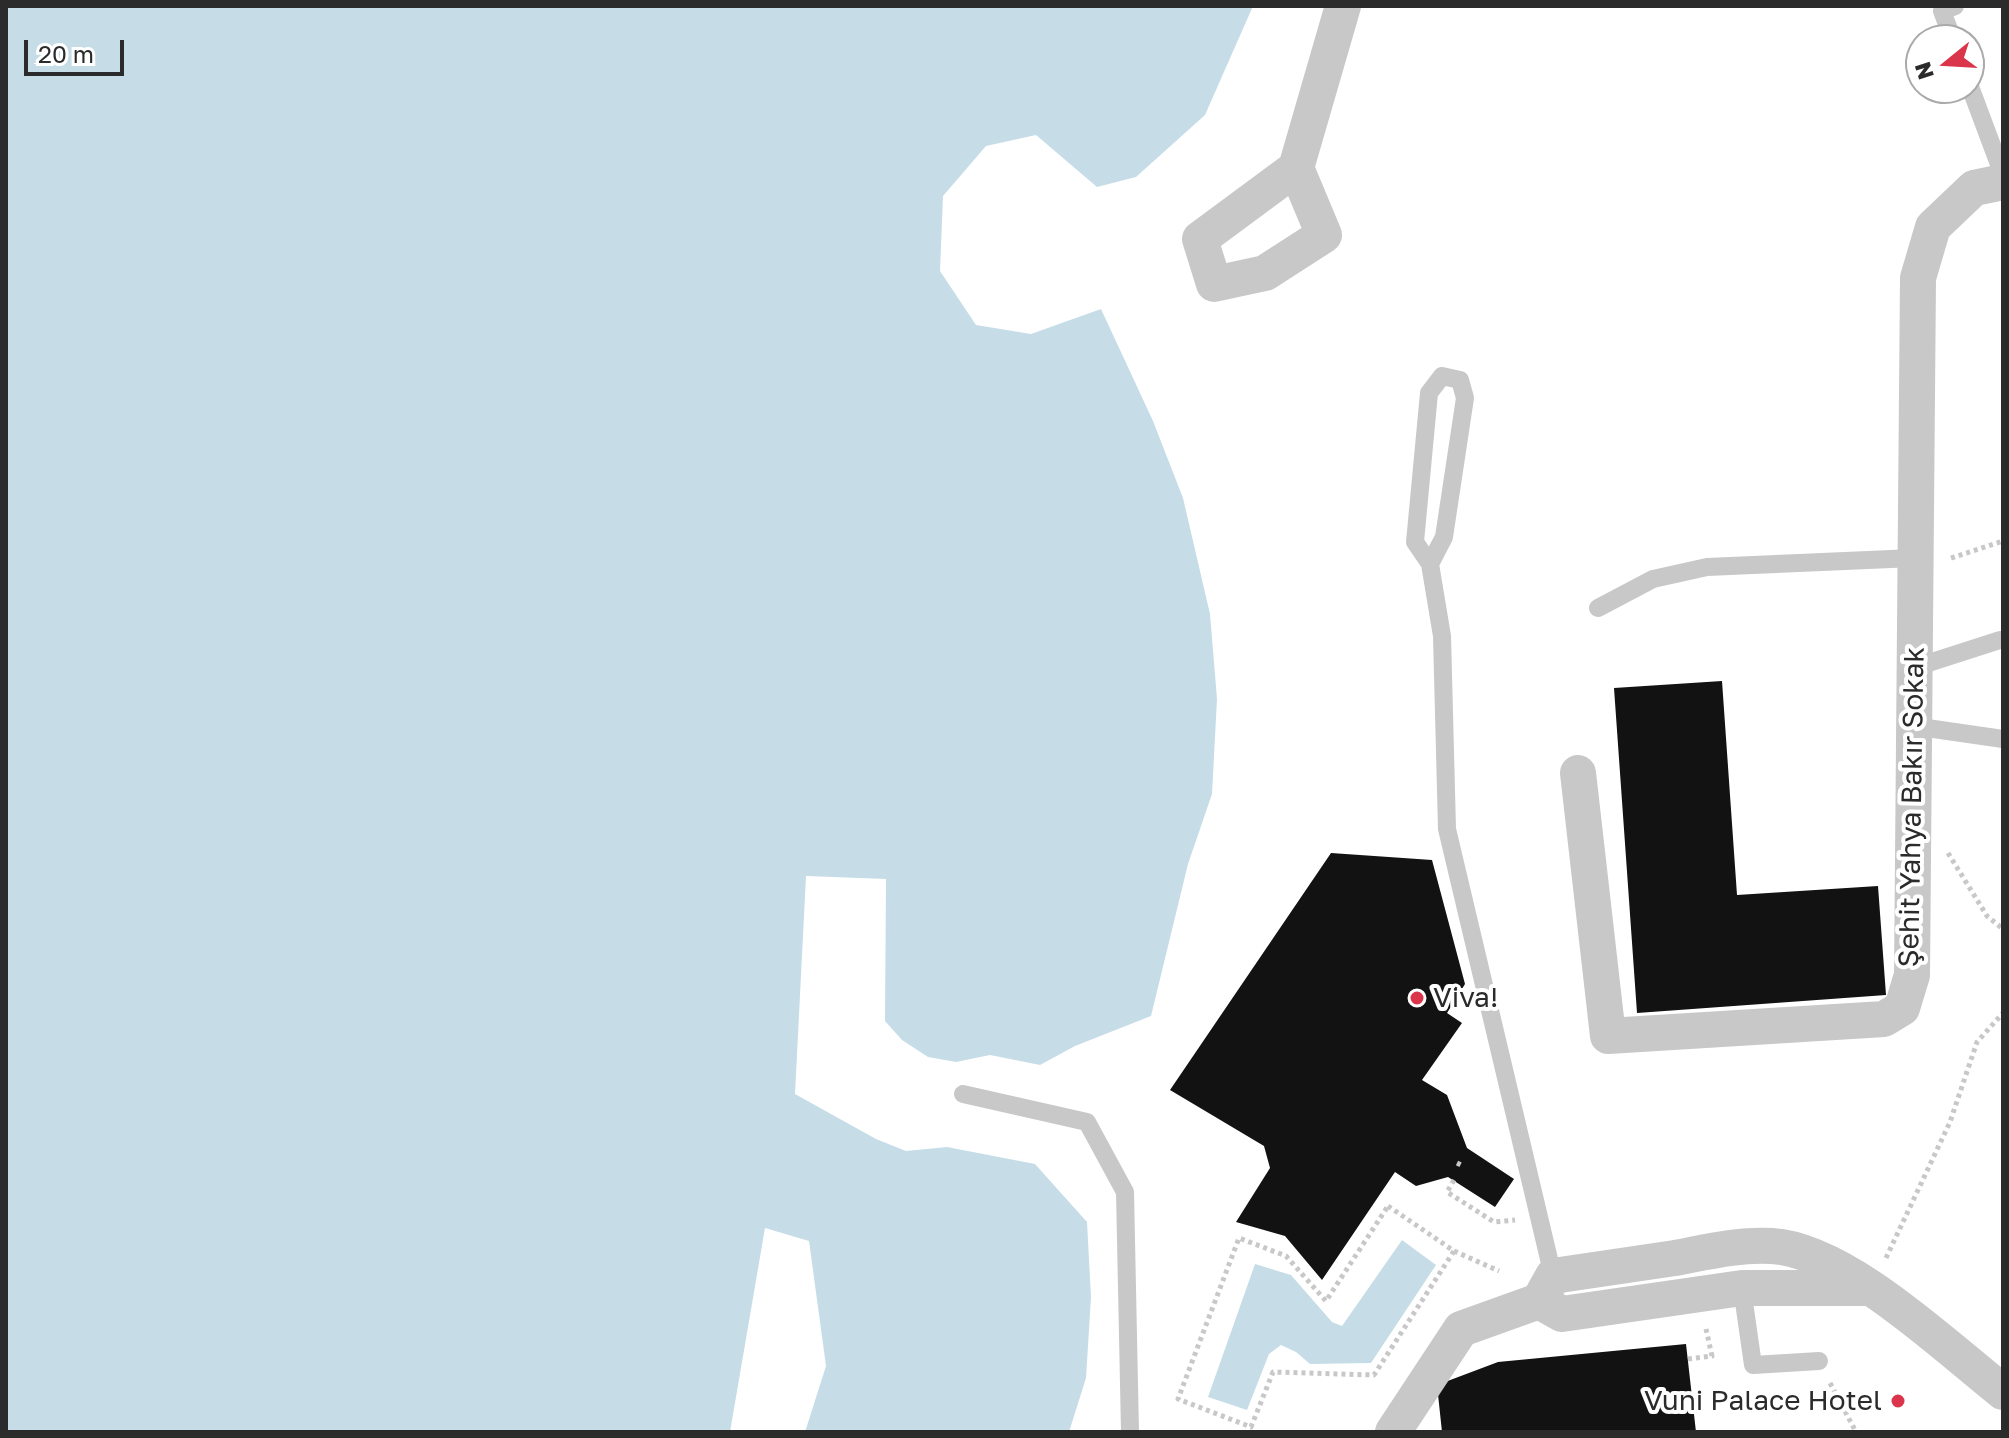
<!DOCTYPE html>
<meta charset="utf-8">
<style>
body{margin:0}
#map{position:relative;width:2009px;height:1438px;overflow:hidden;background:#fff;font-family:"Golos Text",sans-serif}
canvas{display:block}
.frame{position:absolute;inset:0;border:8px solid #2b2b2b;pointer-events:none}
.north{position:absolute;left:1905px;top:24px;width:80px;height:80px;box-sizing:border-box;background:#fff;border:2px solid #aaa;border-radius:50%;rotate:252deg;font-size:22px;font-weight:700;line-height:32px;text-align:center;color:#2b2b2b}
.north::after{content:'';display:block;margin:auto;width:28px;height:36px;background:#da354a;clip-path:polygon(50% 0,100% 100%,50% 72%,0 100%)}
.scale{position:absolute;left:24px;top:40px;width:100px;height:36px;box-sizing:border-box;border:4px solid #2b2b2b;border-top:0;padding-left:10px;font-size:24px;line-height:28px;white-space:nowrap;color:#2b2b2b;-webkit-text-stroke:6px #fff;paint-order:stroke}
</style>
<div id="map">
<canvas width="2009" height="1438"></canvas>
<div class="frame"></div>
<div class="north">N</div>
<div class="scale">20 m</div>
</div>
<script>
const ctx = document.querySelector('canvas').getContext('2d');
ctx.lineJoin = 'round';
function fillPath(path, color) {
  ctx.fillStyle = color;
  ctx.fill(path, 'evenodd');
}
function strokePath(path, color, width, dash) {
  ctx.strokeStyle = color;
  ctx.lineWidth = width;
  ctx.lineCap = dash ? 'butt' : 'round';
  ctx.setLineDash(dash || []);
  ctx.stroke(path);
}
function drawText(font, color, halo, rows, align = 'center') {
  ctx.font = font + ' "Golos Text",sans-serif';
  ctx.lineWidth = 8;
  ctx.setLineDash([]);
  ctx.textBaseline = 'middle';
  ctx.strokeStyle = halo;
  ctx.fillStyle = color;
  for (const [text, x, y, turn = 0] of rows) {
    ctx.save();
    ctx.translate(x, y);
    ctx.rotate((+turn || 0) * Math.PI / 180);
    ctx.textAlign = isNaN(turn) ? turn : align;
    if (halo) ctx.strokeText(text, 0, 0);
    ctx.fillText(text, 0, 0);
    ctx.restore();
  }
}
const water = new Path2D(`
 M6,6h1247l-48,109 -69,62 -39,10 -61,-52 -50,11 -43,50 -3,75 36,54 55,9 70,-25 52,112 30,77 27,116 7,85 -5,95 -24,70 -37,152 -76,30 -35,19 -50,-10 -34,7 -28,-5 -26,-17 -17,-19 1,-142 -80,-3 -11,218 81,45 30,12 41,-4 88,17 52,58 4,75 -5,81 -17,54h-264l21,-66 -17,-125 -44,-13 -35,204h-724z
 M1402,1240l34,25 -65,98 -61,1 -14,-12 -15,-7 -12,9 -22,56 -39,-13 47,-133 36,11 41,47 10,4z`);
const building = new Path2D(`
 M1722,681l15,214 141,-9 8,109 -249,18 -23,-325z
 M1331,853l101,7 33,124 -18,29 15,10 -40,57 25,15 20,53 47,31 -19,28 -47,-30 -32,9 -21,-14 -73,108 -37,-44 -49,-14 34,-54 -6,-22 -94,-56z
 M1686,1344l10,88h-254l-5,-47 61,-23z`);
const path = new Path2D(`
 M1951,558l52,-17
 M1948,853l39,63 16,13
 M1457,1163l6,3
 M1454,1180l-7,12 47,30 21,-2
 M1388,1206l66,45 -80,124 -101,-3 -22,55 -73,-28 61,-161 47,18 40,45z
 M1454,1251l45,20
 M1886,1258l64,-136 27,-80 26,-29
 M1688,1359l24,-3 -6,-27
 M1830,1383l26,49`);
const lane = new Path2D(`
 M1953,40l-11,-29 13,-5
 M1969,84l34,91
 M1430,564l14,-27 21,-139 -5,-18 -18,-4 -13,17 -14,149 15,22 12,72 5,193 106,447
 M1598,608l55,-29 54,-12 207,-9
 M1913,668l87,-28
 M1913,726l90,13
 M963,1094l124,28 38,70 5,240
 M1742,1288l11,77 66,-4`);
const street = new Path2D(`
 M1296,168l28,67 -59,38 -51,11 -14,-45 96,-71 47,-162
 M1578,773l30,263 276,-17 18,-11 10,-33 6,-697 15,-51 41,-39 29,-6
 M1539,1301l23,13 180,-26h126
 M1393,1432l68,-103 78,-28 14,-25c41,-6 82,-12 122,-18 32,-6 65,-14 97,-12 73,4 174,101 231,146`);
const markers = [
 [1417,998,8,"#da354a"],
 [1898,1401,8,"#da354a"]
];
const streetNames = [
 ["Şehit Yahya Bakır Sokak",1912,807,-89]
];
const poiNames = [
 ["Viva!",1433,998],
 ["Vuni Palace Hotel",1882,1401,"right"]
];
fillPath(water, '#c6dde8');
fillPath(building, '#121212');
strokePath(path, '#c8c8c8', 5, [4, 4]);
strokePath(lane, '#c8c8c8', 18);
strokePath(street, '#c8c8c8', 36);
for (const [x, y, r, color] of markers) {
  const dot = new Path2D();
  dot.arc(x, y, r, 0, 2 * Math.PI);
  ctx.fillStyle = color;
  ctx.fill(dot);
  strokePath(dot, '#fff', 3);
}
drawText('28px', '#2b2b2b', '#fff', streetNames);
drawText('28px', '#2b2b2b', '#fff', poiNames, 'left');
</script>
